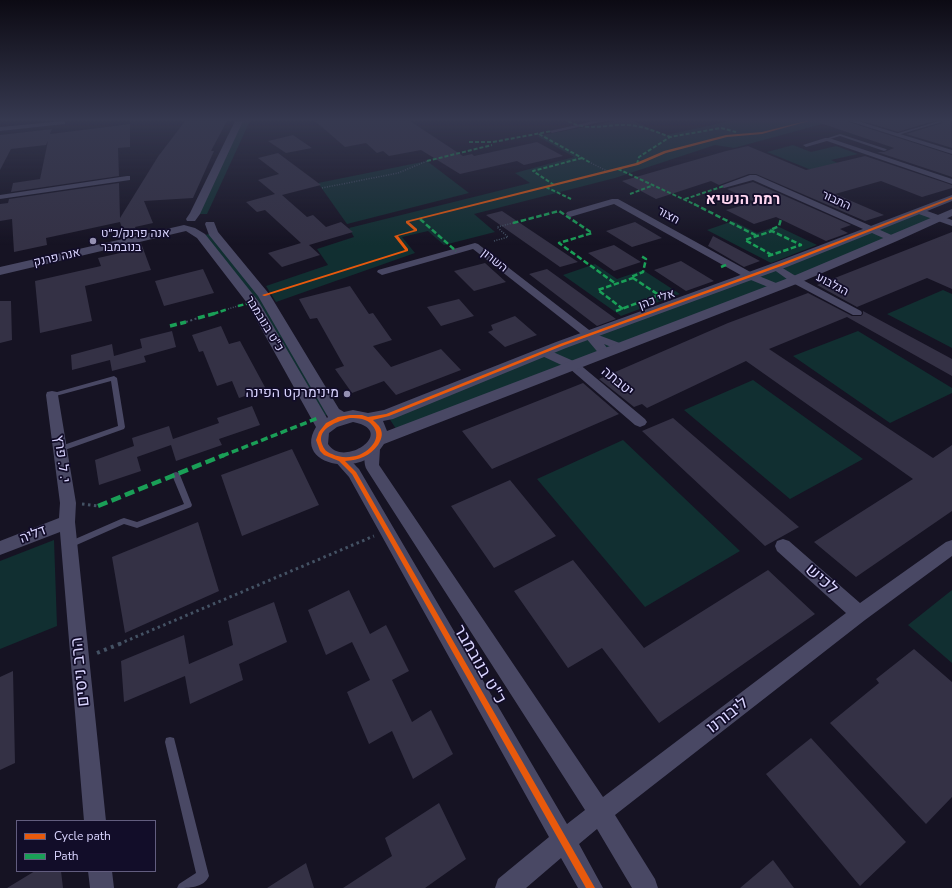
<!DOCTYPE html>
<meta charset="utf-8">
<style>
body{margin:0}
#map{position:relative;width:952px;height:888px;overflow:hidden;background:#161323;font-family:"Nunito Sans",sans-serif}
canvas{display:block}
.legend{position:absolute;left:16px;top:820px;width:140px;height:52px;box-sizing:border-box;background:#120d29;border:1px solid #625d7f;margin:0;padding:5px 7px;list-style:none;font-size:12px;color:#dad5ff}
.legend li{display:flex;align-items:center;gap:8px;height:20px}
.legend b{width:20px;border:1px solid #625d7f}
</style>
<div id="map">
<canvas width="952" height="888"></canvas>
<ul class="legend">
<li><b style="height:5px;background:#e8590c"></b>Cycle path</li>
<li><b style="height:5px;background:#1a9f57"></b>Path</li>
</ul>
</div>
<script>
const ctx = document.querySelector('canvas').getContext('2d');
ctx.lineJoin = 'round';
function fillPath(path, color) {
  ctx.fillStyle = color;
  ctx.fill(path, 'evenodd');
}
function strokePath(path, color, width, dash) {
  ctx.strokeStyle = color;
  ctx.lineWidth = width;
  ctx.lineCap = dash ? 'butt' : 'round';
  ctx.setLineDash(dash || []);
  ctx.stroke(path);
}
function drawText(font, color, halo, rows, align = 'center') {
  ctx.font = font + ' "Nunito Sans",Heebo,sans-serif';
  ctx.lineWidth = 3.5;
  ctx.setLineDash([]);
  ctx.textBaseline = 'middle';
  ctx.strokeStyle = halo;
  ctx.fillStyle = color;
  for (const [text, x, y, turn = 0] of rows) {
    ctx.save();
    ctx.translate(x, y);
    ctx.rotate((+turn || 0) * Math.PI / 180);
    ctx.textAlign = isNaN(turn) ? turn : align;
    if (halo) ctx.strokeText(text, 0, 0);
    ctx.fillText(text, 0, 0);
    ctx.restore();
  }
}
const green = new Path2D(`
 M239,121h11l-43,93h-12z
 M616,121h17l33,14 64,-14h96l4,1 -96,26 -19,-3 -100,33 -141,36 21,18 -51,13 -16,-14 -26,6 13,16 -139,49 -10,-16 62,-21 -11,-16 37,-12 -5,-9 181,-45 -15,-10 59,-16 -37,-21z
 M793,145l18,7 25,-6 22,8 -27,6 16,7 -26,7 -54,-22z
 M427,161l42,32 -122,31 -29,-41z
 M919,211l19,6 -45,22 -495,193 -11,-17z
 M733,221l24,12 20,-7 40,19 -46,18 -64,-33z
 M213,233l51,62 69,118 -15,5 -65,-116 -52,-66z
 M595,264l22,15 26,-9 37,24 -59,22 -58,-41z
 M943,290l9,4v54l-65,-34z
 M858,331l94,57v5l-62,30 -97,-67z
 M753,380l110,79 -73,40 -106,-89z
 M623,440l117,111 -95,56 -108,-128z
 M54,540l3,86 -57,23v-88z
 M952,590v73l-44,-38z`);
const building = new Path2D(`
 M185,121h42l-16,30h3l-21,47 -49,3 9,22 -18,4 3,7 -13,3 -5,-15 -74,16 1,7 -33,7 -2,-33 -12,2v-17l8,-1 1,-4 110,-16 1,35 39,-63 1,-1z
 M315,121h95l53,35 9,-2 2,2 63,-14 26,14 -39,9 -7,-4 -57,13 -39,-24 -32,6 -6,-5 -6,2 -11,-10 -21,4z
 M820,121h28l1,1 103,33v22l-75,-25h7l10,-4 -74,-25z
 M862,121h72l-36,11z
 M943,121h8l1,27 -46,-14 36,-11z
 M130,124v23l-12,1 1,28 -108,16 2,-9 27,-4 8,-38 -2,4 -35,4 -11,21v-35l52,-6 -2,5z
 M293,135l19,13 -26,5 -18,-12z
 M748,146l58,24 59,-14 87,29v3l-30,9 -41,-16 -46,13 49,21 -19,6 -109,-47h-7l-30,11 -8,-4 -55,18 -34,-18 104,-30z
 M278,153l43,32 -39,10 25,22 6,-2 13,12 15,-5 12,10 -44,13 11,10 -38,12 -14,-14 33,-10 -36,-33 -8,2 -11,-10 29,-8 -17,-14 21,-6 -21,-16z
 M753,182l98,43 -11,4 8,4 -22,8 -50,-24 -22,7 -28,-14 29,-8 -28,-13z
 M502,211l76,51 -18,5 -74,-52z
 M635,222l27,16 -30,9 -26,-16z
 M952,232v57l-25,-11 -70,29 -40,-22z
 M713,236l47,25 -16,6 -36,-21z
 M141,243l10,27 -66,16 7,35 -52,12 -5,-52 66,-15 -3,-8 31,-7 -1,-5z
 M614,245l27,17 -27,9 -26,-18z
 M681,261l33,20 -28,10 -32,-21z
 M485,263l21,19 -32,9 -20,-20z
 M203,269l11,24 -50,13 -9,-25z
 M547,269l69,50 -19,7 -68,-52z
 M350,286l19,28 4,-1 19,27 -19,6 18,21 50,-18 20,21 -65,25 -12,-14 -32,12 -17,-24 9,-3 -27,-48 -7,1 -11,-20z
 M808,293l44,23h9l2,-2v-3l89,48v17l-105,-59 -78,32 164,109 19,-13v66l-96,66 -42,-35 99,-63 -167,-118 -99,47 -5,-4 -8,3 -35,-28 129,-56z
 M459,299l15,17 -33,10 -14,-19z
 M0,301h11l1,39 -12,3z
 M515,316l22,19 -32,12 -17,-15 5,-2 -2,-5z
 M221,326l8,18 11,-3 26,48 -27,9 -7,-17 -15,5 -14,-35 -4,1 -7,-17z
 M172,331l4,16 -32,9 2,6 -34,9 -2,-11 -38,10 -1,-15 41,-11 2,12 28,-8 -2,-9z
 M583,383l36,31 -127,55 -30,-38z
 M252,406l8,19 -41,14 3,6 -46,16 -5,-16 -34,12 4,14 -42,14 -4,-25 39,-14 -2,-8 37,-12 4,13 46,-16 -2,-5z
 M673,418l126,109 -34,19 -123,-115z
 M292,449l27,56 -77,31 -21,-61z
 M510,480l46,56 -62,32 -43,-62z
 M198,522l21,69 -94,42 -13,-76z
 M573,560l71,88 124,-78 47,44 -156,109 -57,-75 -34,20 -54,-77z
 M349,590l21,44 16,-9 23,46 -17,9 20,42 19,-12 22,44 -40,25 -21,-48 -23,13 -22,-52 23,-12 -18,-38 -26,13 -18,-45z
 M274,602l13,40 -48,22 4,16 -53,24 -5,-28 -61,26 -3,-41 63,-26 5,29 44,-19 -5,-24z
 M914,649l38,33v115l-26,27 -96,-101 49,-40 -3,-4z
 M13,671l2,92 -15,7v-93z
 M811,738l95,104 -46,44 -94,-112z
 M439,803l27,56 -41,29h-82l49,-32 -7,-18z
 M773,860l21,28h-54z
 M306,863l8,25h-47z
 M35,871h26l2,17h-56z`);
const pathFar3 = new Path2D(`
 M591,163l16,8
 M322,188l76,-15 29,-12
 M494,241l14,-4 -11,-10 16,-4
 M228,309l10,-3`);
const pathFar2 = new Path2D(`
 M186,322l12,-4`);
const pathFar1 = new Path2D(`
 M82,504l16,2
 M119,644l255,-108`);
const path = new Path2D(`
 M97,653l25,-10`);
const service = new Path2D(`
 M939,121l3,1 -44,13 -3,-1z
 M840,134l46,15 1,1 -3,1 -44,-15 -13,4 -2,-1z
 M114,376l3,2 8,49 -1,2 -62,22h-4l-2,-2 2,-2 60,-21 -7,-45 -59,16 -2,-1 -1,-1 1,-1z
 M176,472l3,1 1,2 12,30 -1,2 -54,21 -13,-4 -52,23 -3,1 -3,-1 -1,-2 1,-2 55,-24 3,-1 13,4 47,-18 -12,-29 1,-2z
 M170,737l4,1 1,4 34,134c-5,12 -20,12 -32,12l2,-4 17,-11 -31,-131 1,-4z`);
const minor = new Path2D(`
 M63,121l2,1v2l-65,7v-4z
 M594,121h11l-53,12 -3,-2z
 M849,121h9l94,29v4z
 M825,138h4l123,41v5l-125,-43 -21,6 -3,-2z
 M750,175h6l140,62 2,2 -5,3 -3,-1 -137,-61 -29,8 -4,-2z
 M127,176h3v4l-130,19v-4z
 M612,199h6l136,75 27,11 1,2 -5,3 -4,-1 -27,-11 -132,-74 -44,13 -4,-3 1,-2z
 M919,208l33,12v6l-36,-13 -1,-2z
 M475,243l3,1 115,89 32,12 2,2 -2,2 -4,2 -17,-7 7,9 -2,3h-8l-16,-19 -112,-88 -91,26 -5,-3 1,-2z
 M776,264l23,14 62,33 1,2 -1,2h-8l-62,-33 -18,-13 -2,-2z
 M544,348l34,15 67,56 2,3 -2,3 -5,2 -5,-2 -65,-56 -30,-14 -2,-3 2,-3z
 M52,391l5,1 1,3 18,108 -1,19 31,299h-22l-24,-289 -60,23v-14l59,-23 1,-15 -14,-108 1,-3z
 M373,444l5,1 2,4 -1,16 224,332 243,-184 -69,-62 -2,-5 2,-5 6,-2 6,2 71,62 86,-61 6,-2v16l-87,64 -250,195 40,64 3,9h-26l-35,-59 -18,15 24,44h-25l-17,-30 -35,30h-31l3,-9 51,-42 -200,-360 -16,-18 2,-4c11,-3 17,7 24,14l208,355 18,-14 -218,-340c-4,-6 -3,-18 1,-25z
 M88,871h24l2,17h-24z`);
const tertiary = new Path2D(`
 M235,121h8l-43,93 -5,7h-8l-1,-2 4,-6z
 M952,195v6l-165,66 -221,81 -173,71 -10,2 4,10 404,-154 161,-68v7l-55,25 -98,42 -415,161c-21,35 -92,22 -68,-17l-69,-124 -50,-65 -11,-7 -186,44v-8l184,-42 11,3 10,6 54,68 68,116 1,-1 -70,-121 -49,-61 -4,-11 1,-2h8l4,10 52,63 69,114 5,3 9,-2 15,3 16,-3 172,-68 223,-81zM353,422c46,9 -10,47 -25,22l1,-11 8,-6z`);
const quietFar3 = new Path2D(`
 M568,121c20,11 39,3 60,4 15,1 29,7 42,12
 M539,134l52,29
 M469,142h24l59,-11
 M427,161l65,-16
 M637,164l2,-7 31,-20 51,-9 15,4
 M618,169l78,36
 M554,185l-21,-14 49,-13
 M546,187l25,12
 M630,194l24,-9
 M685,199l39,-13`);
const quietFar2 = new Path2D(`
 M694,204l63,32
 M420,219l36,32
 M513,223l46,-12 33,22 -33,10 57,41
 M772,255l-27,-15 27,-9 -2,-1 9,-4 2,-7
 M768,256l33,-11 -29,-14
 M721,267l7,-3
 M238,306l15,-4
 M623,309l-25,-19 35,-12 -2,-1 12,-5 3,-13 -5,-3
 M616,311l43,-16 -26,-17
 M213,314l15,-5`);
const quietFar1 = new Path2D(`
 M198,318l18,-5
 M170,326l16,-4
 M222,456l96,-38`);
const quiet = new Path2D(`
 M98,506l126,-51`);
const cycleway = new Path2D(`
 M806,121h3l-47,13 -35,3 -61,16 -28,12 -229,57 8,7v2l-19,5 10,13v2l-143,45h-1l-2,-1 143,-45 -11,-14 20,-6 -8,-7v-2l230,-58 28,-12 62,-16 36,-3z
 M952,197v2l-168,66 -222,81 -173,70 -16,4c3,3 7,6 8,10 2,5 0,10 -3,15 -8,11 -19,15 -33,16l11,11 239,416h-9l-234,-414 -13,-13 -15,-6 -4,-4 -4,-11 3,-8 7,-9 12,-6 12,-2h12l6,2 18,-3 174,-70 222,-81zM350,418c4,0 8,0 12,1 4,1 8,3 10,6 11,12 -1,25 -13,30 -9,3 -19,3 -27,-1 -6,-2 -8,-5 -10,-10 -6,-16 17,-23 28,-26z`);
const markers = [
 [93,241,4,"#9591b2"],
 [347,394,4,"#9591b2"]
];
const farStreetnames = [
 ["התבור",836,201,24],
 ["חצור",668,216,29],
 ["אנה פרנק",57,258,-13],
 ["השרון",494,261,38],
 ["הגלבוע",832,285,28],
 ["אלי כהן",657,300,-20],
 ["כ\"ט בנובמבר",264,324,59]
];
const farPoinames = [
 ["אנה פרנק/כ״ט",101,234],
 ["בנובמבר",101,248]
];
const streetNames = [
 ["יטבתה",617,382,40],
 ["י. ל. פרץ",61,459,82],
 ["דליה",33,535,-21]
];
const poiNames = [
 ["מינימרקט הפינה",339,394]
];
const farDistrictnames = [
 ["רמת הנשיא",743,200]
];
const nearStreetnames = [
 ["לכיש",821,580,41],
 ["כ\"ט בנובמבר",479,665,60],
 ["הרב ניסים",81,672,-96],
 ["ליבורנו",728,716,-38]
];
fillPath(green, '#112f31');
fillPath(building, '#343145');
strokePath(pathFar3, '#445264', 1.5, [1, 1.5]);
strokePath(pathFar2, '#445264', 2, [2, 2.5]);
strokePath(pathFar1, '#445264', 3, [2.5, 3.5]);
strokePath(path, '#445264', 4, [3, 4.5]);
fillPath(service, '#494864');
fillPath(minor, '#494864');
fillPath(tertiary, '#494864');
strokePath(quietFar3, '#1a9f57', 2, [4, 2]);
strokePath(quietFar2, '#1a9f57', 2.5, [5.5, 2.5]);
strokePath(quietFar1, '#1a9f57', 3.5, [7, 3.5]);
strokePath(quiet, '#1a9f57', 4.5, [10, 4.5]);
fillPath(cycleway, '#e8590c');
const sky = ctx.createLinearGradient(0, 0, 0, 245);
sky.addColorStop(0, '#0c0a13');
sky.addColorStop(0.49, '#363950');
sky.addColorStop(1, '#36395000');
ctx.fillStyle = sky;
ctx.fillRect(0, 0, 952, 245);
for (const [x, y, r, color] of markers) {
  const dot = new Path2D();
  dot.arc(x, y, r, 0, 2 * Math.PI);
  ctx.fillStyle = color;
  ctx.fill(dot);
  strokePath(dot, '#120d29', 1.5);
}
drawText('12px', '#dad5ff', '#120d29', farStreetnames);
drawText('12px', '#dad5ff', '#120d29', farPoinames, 'left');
drawText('14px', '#dad5ff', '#120d29', streetNames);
drawText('14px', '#dad5ff', '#120d29', poiNames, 'right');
drawText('bold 15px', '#ffd7f0', '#120d29', farDistrictnames);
drawText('17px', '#dad5ff', '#120d29', nearStreetnames);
</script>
